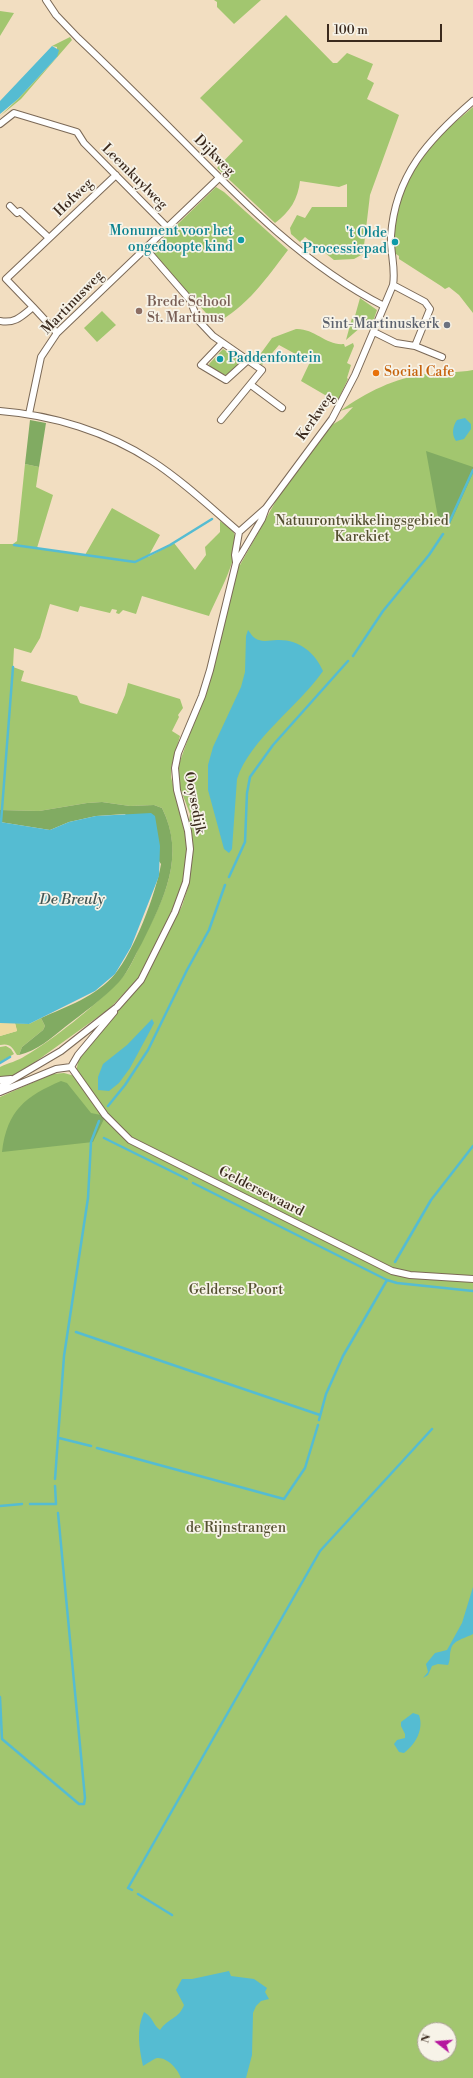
<!DOCTYPE html>
<style>
body{margin:0}
#map{position:relative;width:473px;height:2078px;overflow:hidden;background:#f2dec1;font-family:"Libre Bodoni",serif}
canvas{display:block}
.north{position:absolute;left:417px;top:2022px;width:40px;height:40px;box-sizing:border-box;background:#f7f3e8;border:1px solid #aca397;border-radius:50%;rotate:287deg;font-size:11px;font-weight:700;line-height:16px;text-align:center;color:#3b2a1e}
.north::after{content:'';display:block;margin:auto;width:14px;height:18px;background:#b5179e;clip-path:polygon(50% 0,100% 100%,50% 72%,0 100%)}
.scale{position:absolute;left:327px;top:24px;width:115px;height:18px;box-sizing:border-box;border:2px solid #3b2a1e;border-top:0;padding-left:5px;font-size:12px;line-height:14px;white-space:nowrap;color:#3b2a1e;-webkit-text-stroke:3px #f7f3e8;paint-order:stroke}
</style>
<div id="map">
<canvas width="473" height="2078"></canvas>
<div class="north">N</div>
<div class="scale">100 m</div>
</div>
<script>
const ctx = document.querySelector('canvas').getContext('2d');
ctx.lineJoin = 'round';
function fillPath(path, color) {
  ctx.fillStyle = color;
  ctx.fill(path, 'evenodd');
}
function strokePath(path, color, width, dash) {
  ctx.strokeStyle = color;
  ctx.lineWidth = width;
  ctx.lineCap = dash ? 'butt' : 'round';
  ctx.setLineDash(dash || []);
  ctx.stroke(path);
}
function drawText(font, color, halo, rows, align = 'center') {
  ctx.font = font + ' "Libre Bodoni",serif';
  ctx.lineWidth = 3.5;
  ctx.setLineDash([]);
  ctx.textBaseline = 'middle';
  ctx.strokeStyle = halo;
  ctx.fillStyle = color;
  for (const [text, x, y, turn = 0] of rows) {
    ctx.save();
    ctx.translate(x, y);
    ctx.rotate((+turn || 0) * Math.PI / 180);
    ctx.textAlign = isNaN(turn) ? turn : align;
    if (halo) ctx.strokeText(text, 0, 0);
    ctx.fillText(text, 0, 0);
    ctx.restore();
  }
}
const green = new Path2D(`
 M214,0h47l-27,24 -17,-17v-5z
 M0,11l14,2 -14,23z
 M286,15l47,48h4l10,-10 26,11 -6,15 7,4 -7,16 32,16 -29,80 -7,59 -9,5 -20,1 -29,-23 -5,5 -9,-8 -1,-6 7,-13 8,3 7,-11h35v-23l-8,3 -39,-6c-2,18 -10,31 -25,42l-58,-55 26,-27 -43,-43z
 M70,37l2,3 -51,59 -21,17 18,-17 39,-42v-10l-5,-1z
 M473,107v206l-14,-18 -10,-8 -4,2 -4,-3 -42,-27v-3l-6,-4c1,-27 5,-56 18,-80 14,-26 41,-47 62,-65z
 M216,187l8,5 64,58c-20,26 -42,59 -73,73l-65,-72z
 M360,298l17,12 -7,20 -15,-14z
 M102,311l14,14 -19,17 -13,-14z
 M352,318l4,5v4h5l-15,13z
 M296,329c18,-1 31,17 48,15l1,3 8,-4 1,3 -7,17 4,2 -4,13 1,1 -11,23 -36,-21 9,-19 -31,-17 -17,20 -6,-5 16,-22z
 M223,349l15,10 3,5 -14,12 -17,-9 -1,-3z
 M473,370v1708h-473v-981l52,-23 12,-1 11,3 4,-18 62,-74 41,-78 6,-19 4,-29 -3,-36 1,-8 -11,-29v-21l33,-92 27,-109 1,2 42,-75 48,-64 12,-7 11,-12 -13,4c27,-19 54,-33 87,-37 15,-2 31,-1 46,-4zM425,2030h24v24h-24z
 M25,464l14,3 -3,20 17,8 -16,53 48,7 27,-47 48,27 -12,22 26,-14 21,27 11,-15 -1,-8 15,-15v-11c5,4 12,7 14,12 9,19 -18,65 -25,83l-67,-20 -6,18 -13,-4 -4,4 -3,-1 1,-3 -5,-1 -2,4 -30,-7 -2,6 -28,-8 -10,34 -9,15 -17,-5 -1,19 11,4 -3,10 56,15 3,7 37,11 8,-19 3,-12 52,16 3,9 -5,7 1,2 -7,14 8,5 -9,32v9l14,54 2,16 -4,36 -7,21 -36,73 -31,32 -78,56 -19,11 -9,1 -3,4v-14c8,-4 18,-6 25,-11 29,-17 70,-50 93,-74 11,-10 17,-26 23,-39 23,-44 45,-86 21,-135l-8,-3 -24,1 -28,-4 -15,1 -48,8 -39,-1v-266h13l4,-3z
 M41,1018l4,8 -2,4 -21,17 -3,8h-2c-5,-8 -7,-12 -17,-10v-9l17,-5 -2,-8 14,1z
 M6,1046l5,3 3,5 -14,8v-15z`);
const forest = new Path2D(`
 M30,420l16,3 -7,44 -14,-3z
 M426,451l47,16v6l-25,55 -9,-8 -2,-8z
 M102,802l28,4 24,-1 8,3c24,48 2,91 -20,135 -7,12 -13,28 -23,39 -16,17 -36,31 -54,45 -14,11 -28,24 -46,28l3,-8 21,-17 2,-4 -4,-8c25,-11 56,-22 74,-44 19,-23 41,-80 46,-110l-36,-50 -29,2 -27,6 -19,8 -50,-8v-12l39,1 48,-8z
 M61,1081l6,2 24,30 10,2 3,4 -11,23 -91,10c5,-42 24,-56 59,-71z`);
const sand = new Path2D(`
 M0,1023h15l2,8 -17,5z`);
const water = new Path2D(`
 M52,46l7,4 -2,7 -39,42 -18,15v-13z
 M465,418l6,6v5l-7,10 -8,2c-5,-7 -3,-15 1,-21z
 M248,630c3,4 6,9 11,10 6,2 12,0 18,0 21,-1 38,12 46,31 -24,35 -73,68 -86,108l-5,70 -3,4 -5,-4 -16,-59v-25l5,-18 28,-60 4,-15 1,-36z
 M151,813l4,3 5,30 -1,30 -28,71 -16,27 -20,17 -66,33 -29,-1v-201l50,8 19,-8 27,-6z
 M152,1019l2,4 -3,6 -21,39 -11,15 -10,8 -11,-1v-13l5,-13 24,-19z
 M473,1587v47c-7,4 -20,6 -22,15 -2,6 0,10 -3,16l-10,-1 -6,2 -4,9 -5,3 5,-6 -2,-8 9,-11 12,-3 15,-27z
 M413,1713l6,2c5,14 -3,29 -15,38l-5,-1 -5,-8 3,-4 8,-2v-4l-4,-8v-4z
 M229,1971l2,5 23,3 13,9 -2,4 4,7 -8,2 -5,5 -3,7 -1,42 -6,23h-65c-3,-9 -14,-21 -24,-20 -4,1 -10,6 -14,8 -4,-19 -7,-36 1,-54 10,6 8,12 16,18 8,-12 19,-11 24,-25l-8,-15 6,-11h10z`);
const stream = new Path2D(`
 M448,525l25,-55
 M14,545l121,17 35,-17 42,-26
 M353,656l30,-45 46,-56 14,-21
 M1,822l12,-155
 M229,877l16,-35 2,-49 3,-16 23,-32 75,-84
 M0,1063l10,-6
 M108,1106l17,-21 23,-35 39,-80 22,-40 16,-45
 M104,1138l83,41
 M193,1183l194,97 -44,76 -17,38 -7,26
 M395,1262l36,-62 42,-54
 M387,1280l10,3 76,8
 M76,1332l244,83
 M59,1438l32,8
 M97,1448l187,51 21,-31 13,-43
 M55,1479l9,-123 24,-158 3,-56 8,-21
 M30,1504h26l-1,-18
 M0,1506l22,-2
 M0,1697l2,42 77,65h5l1,-6 -27,-285
 M132,1890l-4,-2 192,-337 112,-122
 M138,1894l34,21`);
const street = new Path2D(`
 M46,0l10,15 22,23c36,34 71,69 106,104 60,61 123,125 200,164
 M0,124l14,-11 63,19 7,11 83,84
 M10,206l7,7 3,-2 29,27
 M145,248l45,52 8,20 15,16 49,34 -41,50
 M393,285l32,17 5,7 -15,37
 M33,307l-27,-28 110,-104
 M0,321c15,3 22,-5 33,-14l24,26
 M374,332l22,11 19,3 27,11
 M222,343l-21,22 25,15 22,-20
 M251,385l31,23
 M0,411c52,4 108,21 152,50 31,20 59,47 87,71l-4,23 1,7
 M29,414l12,-57 16,-24 162,-155
 M239,532l27,-24 66,-89 23,-44 38,-90c3,-17 -3,-33 -2,-49 4,-61 38,-97 82,-135
 M71,1067l34,48 25,25 262,131 18,4 63,4
 M0,1080l11,-1
 M0,1087l61,-36 56,-44 24,-27 34,-68 11,-30 4,-33 -2,-18 -11,-41 -2,-22 3,-15 24,-57 8,-26 26,-107 26,-44 4,-11
 M0,1092l56,-23 15,-2 7,-12 36,-43`);
const markers = [
 [241,240,4,"#0f9aa8"],
 [395,242,4,"#0f9aa8"],
 [139,311,4,"#8d6e63"],
 [447,325,4,"#6b7280"],
 [220,359,4,"#0f9aa8"],
 [376,373,4,"#e8710a"]
];
const streetNames = [
 ["Dijkweg",214,156,45],
 ["Leemkuylweg",134,177,45],
 ["Hofweg",74,198,-44],
 ["Martinusweg",73,303,-46],
 ["Kerkweg",316,417,-55],
 ["Ooysedijk",194,803,79],
 ["Geldersewaard",261,1192,27]
];
const cultureNames = [
 ["Monument voor het",233,232],
 ["ongedoopte kind",233,248],
 ["'t Olde",387,234],
 ["Processiepad",387,250],
 ["Paddenfontein",228,359,"left"]
];
const educationNames = [
 ["Brede School",147,303],
 ["St. Martinus",147,319]
];
const worshipNames = [
 ["Sint-Martinuskerk",439,325]
];
const foodNames = [
 ["Social Cafe",384,373]
];
const parkNames = [
 ["Natuurontwikkelingsgebied",362,522],
 ["Karekiet",362,538],
 ["Gelderse Poort",236,1291],
 ["de Rijnstrangen",236,1529]
];
const waterNames = [
 ["De Breuly",72,900]
];
fillPath(green, '#a2c66f');
fillPath(forest, '#81ab62');
fillPath(sand, '#eeda9e');
fillPath(water, '#55bcd2');
strokePath(stream, '#55bcd2', 2.5);
strokePath(street, '#7b6957', 8);
strokePath(street, '#fff', 6);
for (const [x, y, r, color] of markers) {
  const dot = new Path2D();
  dot.arc(x, y, r, 0, 2 * Math.PI);
  ctx.fillStyle = color;
  ctx.fill(dot);
  strokePath(dot, '#f7f3e8', 1.5);
}
drawText('14px', '#3b2a1e', '#f7f3e8', streetNames);
drawText('14px', '#0d838f', '#f7f3e8', cultureNames, 'right');
drawText('14px', '#785e54', '#f7f3e8', educationNames, 'left');
drawText('14px', '#5b616d', '#f7f3e8', worshipNames, 'right');
drawText('14px', '#c56008', '#f7f3e8', foodNames, 'left');
drawText('14px', '#555132', '#f7f3e8', parkNames);
drawText('italic 15px', '#435654', '#f7f3e8', waterNames);
</script>
